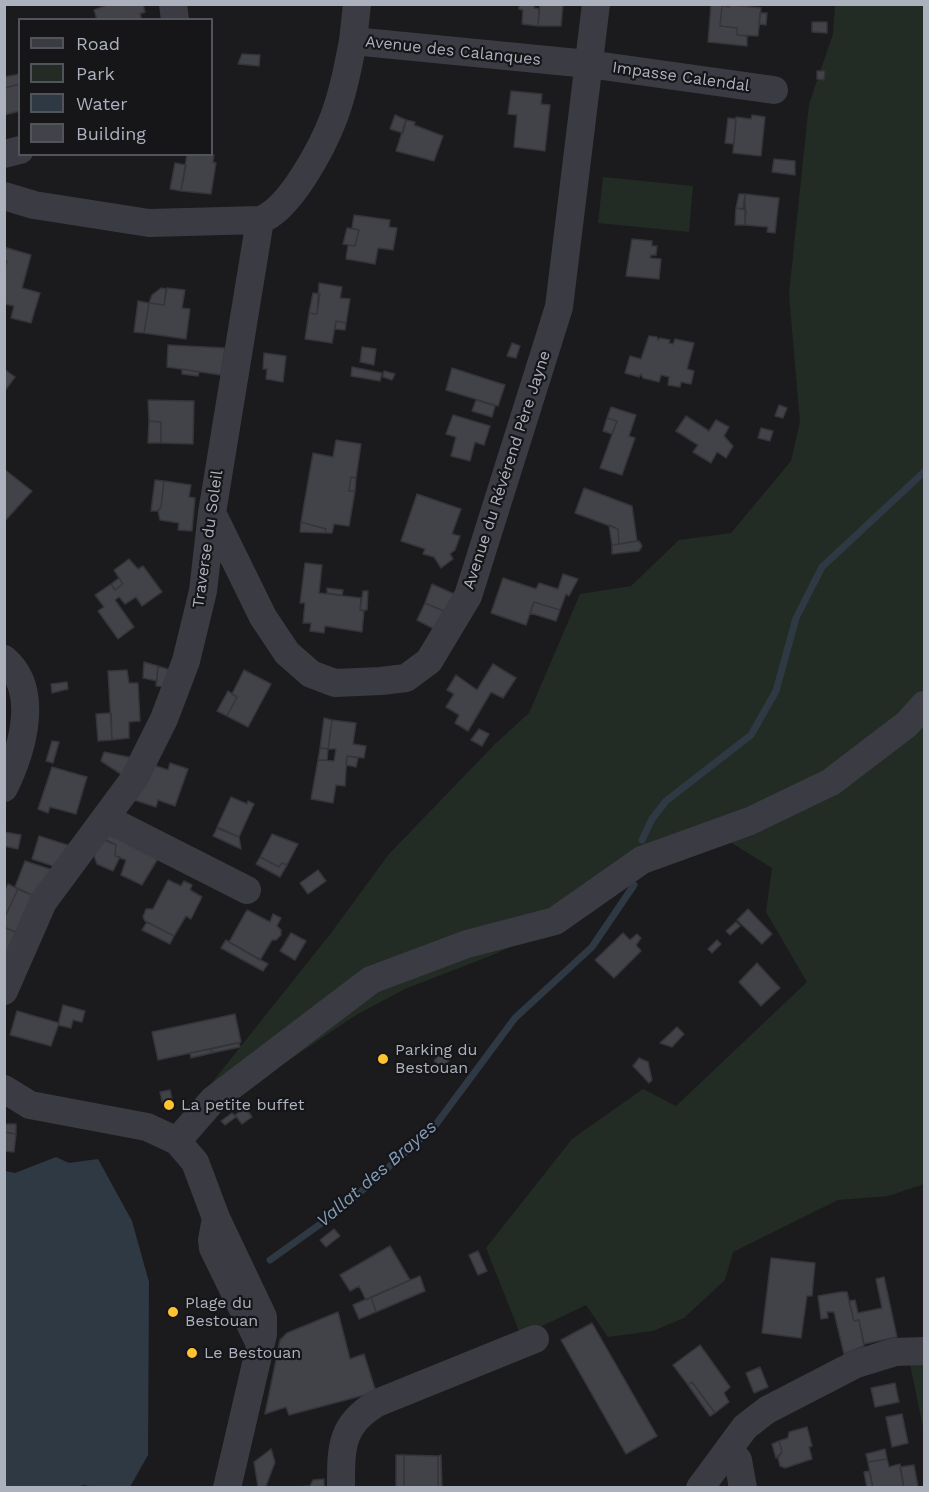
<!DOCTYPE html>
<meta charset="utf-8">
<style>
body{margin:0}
#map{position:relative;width:929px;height:1492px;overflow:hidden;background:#1b1b1d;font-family:"Work Sans",sans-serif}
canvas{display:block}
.frame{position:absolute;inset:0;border:6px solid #acb1be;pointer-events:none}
.legend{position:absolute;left:18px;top:18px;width:195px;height:138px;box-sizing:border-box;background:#161619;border:2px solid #52545b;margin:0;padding:8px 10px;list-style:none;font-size:18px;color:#acb1be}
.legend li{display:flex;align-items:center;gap:12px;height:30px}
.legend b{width:30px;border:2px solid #52545b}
</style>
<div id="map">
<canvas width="929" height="1492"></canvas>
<div class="frame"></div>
<ul class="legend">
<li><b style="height:8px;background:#3b3c43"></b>Road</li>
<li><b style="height:16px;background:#222c24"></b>Park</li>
<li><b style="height:16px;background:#2f3944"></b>Water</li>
<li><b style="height:16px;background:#424348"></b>Building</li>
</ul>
</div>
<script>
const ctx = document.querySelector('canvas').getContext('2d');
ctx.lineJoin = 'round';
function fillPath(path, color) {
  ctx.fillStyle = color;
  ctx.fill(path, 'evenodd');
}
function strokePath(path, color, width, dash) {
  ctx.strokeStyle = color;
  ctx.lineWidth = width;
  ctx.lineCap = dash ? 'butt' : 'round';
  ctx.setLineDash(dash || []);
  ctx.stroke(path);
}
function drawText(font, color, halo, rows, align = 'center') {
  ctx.font = font + ' "Work Sans",sans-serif';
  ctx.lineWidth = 4.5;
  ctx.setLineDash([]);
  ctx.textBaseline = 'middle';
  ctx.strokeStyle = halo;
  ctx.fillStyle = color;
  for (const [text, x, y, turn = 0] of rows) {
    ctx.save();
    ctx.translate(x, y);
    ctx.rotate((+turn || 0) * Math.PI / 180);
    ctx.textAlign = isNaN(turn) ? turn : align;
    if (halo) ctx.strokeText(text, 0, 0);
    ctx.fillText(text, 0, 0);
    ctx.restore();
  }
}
const green = new Path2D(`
 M835,5h89v1179l-36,12 -50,4 -105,52 -8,28 -41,38 -31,13 -45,6 -22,-32 -65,31 -35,-88 86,-109 71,-50 33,17 131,-124 -41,-70 6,-44 -50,-31 -77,29 -89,60 -66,30 -85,33 -49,26 -138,93 -12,-18 125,-157 58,-79 106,-110 34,-31 51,-119 51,-8 48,-46 52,-7 60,-72 9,-39 -11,-128 20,-190 24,-70z
 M603,177l90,9 -4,46 -91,-9z
 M910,1364l14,1v67z`);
const water = new Path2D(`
 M56,1157l13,6 29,-4 34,62 17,61 -1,173 -18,32h-35l-11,-2 -12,3 -67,-1v-316l10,2z`);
const stream = new Path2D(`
 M642,840l10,-21 14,-18 85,-66 25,-44 20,-73 26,-51 102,-95
 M270,1260l70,-50 94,-83 81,-109 77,-71 42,-62`);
const building = new Path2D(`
 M110,4h33l2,8 -5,2 2,6h-45l-3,-10z
 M519,4h15v4l5,1 -1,17 -16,-2 1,-14 -4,-1z
 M540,4h23l-2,22h-23z
 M711,4l19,1v2l-8,-1 -2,20 17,2v7l10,1v10l-39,-4z
 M730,5l31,3 -3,28 -21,-1v-7l-17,-2 2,-20 8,1z
 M760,13h7l-1,12 -7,-1z
 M812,22h15v11l-15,-1z
 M242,54l18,1 -1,11 -21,-2z
 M817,71h8l-1,9 -7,-1z
 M20,74v10l-16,4v-11z
 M20,84v27l-16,4v-27z
 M511,91l31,3 -1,10 9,1 -5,46 -31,-4 3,-32 -9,-1z
 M395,115l11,5 -3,13 -13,-4z
 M752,115l13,2 -4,39 -28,-3 3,-36 15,2z
 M728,118l8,1 -2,25 -9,-1z
 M406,120l9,2 -1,3 29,11 -9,25 -38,-10z
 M187,154l27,1 -1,7 3,1 -5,31 -30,-3z
 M774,159l21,2v14l-23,-3z
 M175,163l11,2 -5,26 -11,-2z
 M739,194h6l-2,15 -7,-1z
 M745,194l34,4 -4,35 -8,-1 1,-5 -23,-2z
 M736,208l10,2 -1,15h-10z
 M354,215l36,5 -1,7 8,1 -4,22 -15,-2 -3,16 -29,-5 2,-14 7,1 4,-16 -7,-2z
 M347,228l12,2 -4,16 -12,-2z
 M632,239l20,2v5h5l-1,9h-5l-1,3 11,1 -2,20 -33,-3z
 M4,247l27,8 -9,33 18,5 -9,30 -20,-5 3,-12 -9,-2 -1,-34 3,-9h-3z
 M319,283l23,4 -2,11 10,1 -4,24 -10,-2 -4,22 -27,-4 4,-26 8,1z
 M161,288l5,1 -2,16 -15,-2 3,-8z
 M167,288l18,2 -3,18 8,1 -4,30 -42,-6 5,-30 15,2z
 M313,293l7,1 -3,20 -8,-1z
 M138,301l11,2 -5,30 -10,-1z
 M336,321l10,2 -1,7 -10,-1z
 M649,336l8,1 1,3 2,-2 10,2 -1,3 4,1 2,-5 19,4 -7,26 7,2 -3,13 -10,-2 -1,5 -12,-2 1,-8 -8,-2 -2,7 -16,-4 -2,-4 -2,3 -14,-4 5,-17 11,3z
 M512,343l8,3 -4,12 -9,-2z
 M168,345l57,3 -4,27 -54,-8z
 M362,347l14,2 -2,16 -14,-3z
 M264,353l22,3 -3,26 -17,-3 1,-10h-4z
 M352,367l30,6 -2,8 -29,-5z
 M452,368l53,17 -7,21 -52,-16z
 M4,369l11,8 -11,15z
 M182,369l17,3 -1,4 -16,-2z
 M384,371l11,3 -3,6 -9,-3z
 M148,400l46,1 -1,43 -32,-1v-21l-12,-1z
 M476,400l19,6 -3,11 -20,-6z
 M779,405l8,3 -4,10 -8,-2z
 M611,407l25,8 -7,21 6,2 -13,37 -22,-7 17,-47 -10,-3z
 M453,415l37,11 -6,19 -9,-3 -5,19 -19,-5 5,-19 -10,-3z
 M686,416l23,15 7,-11 13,7 -5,9 9,10 -7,12 -9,-6 -6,11 -18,-11 5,-7 -22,-14z
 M607,418l10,3 -5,13 -9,-3z
 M149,421l12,1v21h-13z
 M761,428l12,3 -3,10 -12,-3z
 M336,440l25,4 -5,34 -5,-1 -2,14h6l-6,35 -15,-2 -2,9h-7l1,-4 -25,-7 12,-69 20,4z
 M4,469l28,22 -28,31z
 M351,477l5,1 -1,13h-6z
 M155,480l9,1 -3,26 -3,4h-7z
 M164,481l27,4 -2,12 6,1 -3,33 -14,-1 1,-7 -19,-3 -2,-9 3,-4z
 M584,488l48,18 5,35 -18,3 -1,-15 -43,-16z
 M417,494l44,15 -9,25 8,2 -5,14 -5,4 3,5 -12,9 -7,-11 -11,-3 2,-5 -24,-8z
 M301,522l25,7 -1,4 -25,-1z
 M609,525l9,4 1,15 -7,1z
 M639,541l3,5 -3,5 -27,3v-9z
 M129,559l9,10 5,-3 19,26 -20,14 -6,-9 -11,7 -6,-7 -4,3 19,27 -16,12 -20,-28 6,-4 -9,-12 16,-11 4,6 8,-6 -9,-14z
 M305,563l17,2 -3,28 42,5 -1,12 4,1 -2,21 -37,-6 -1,7 -14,-2 1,-8h-8l2,-20h-5z
 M563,574l15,5 -9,17 -3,-2 -6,16 -26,-8 -8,23 -35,-12 12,-35 33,11 3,-6 19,6z
 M119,578l4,6 -8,6 -4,-6z
 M432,584l22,10 -8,18 -21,-9z
 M327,588l16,2 -1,5 -15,-2z
 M363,591h5l-1,19h-7z
 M534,602l26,8 -4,11 -26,-8z
 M425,603l21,9 -10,18 -19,-10z
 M144,662l14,4 -1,15 -14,-3z
 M493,664l23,14 -13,20 -12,-6 -23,39 -13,-8 4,-8 -13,-8 8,-13 -7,-4 9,-15 21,15z
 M158,666l18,6 -6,15 -14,-1z
 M127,670l2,13h9l2,38 -11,1v16l-17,2 -4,-69z
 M244,670l27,14 -23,43 -21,-11 10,-19 -5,-3z
 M67,682l1,7 -16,4 -1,-9z
 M228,691l9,6 -10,19 -10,-5z
 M111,713l1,27 -14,1 -2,-27z
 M324,718l8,2 -4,29 -8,-1z
 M332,720l24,3 -3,21 13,2 -2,12 -17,-2 -2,30 -9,-1 -3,18 -22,-4 7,-39 16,1 2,-12h-8z
 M479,729l10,5 -7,12 -11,-6z
 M52,741l7,1 -6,21 -7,-2z
 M320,748l8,1 -1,11h-9z
 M104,752l29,6 -9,18 -23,-15z
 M347,756l11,2 -2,9 -10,-2z
 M170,763l18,6 -13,37 -17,-6 -2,7 -22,-7 19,-35 15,5z
 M52,767l35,10 -11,37 -26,-7 -2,6 -10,-4z
 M231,797l16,7 1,-3 6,3 -15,33 -22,-10z
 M217,828l22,9 2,12 -28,-13z
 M104,830l56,25 -18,30 -21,-10 5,-15 -11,-4 1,-11 -18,-8z
 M4,832l17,3 -3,14 -14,-3z
 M272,834l26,10 -11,21 -5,-2 -3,4 -19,-10z
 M39,836l38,12 -18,20 -27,-9z
 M102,838l14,7 -1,11 5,1 -7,14 -16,-7 -3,-8z
 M260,857l19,10 3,-4 5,2 -7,12 -24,-13z
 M25,861l31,10 -20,26 -21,-10z
 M318,870l8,11 -18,13 -8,-11z
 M168,880l13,6 3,-5 8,4 -2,5 12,7 -11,22 -5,-3 -12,20 -29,-15 -2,-4 3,-8h7z
 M8,884l10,5 -14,30v-27z
 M18,889l18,8 -16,37 -16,-7v-8z
 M748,909l24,25 -10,10 -25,-24z
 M247,910l23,12 3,-8 8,4 -4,8 4,4v5l-5,5h-4l-12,20 -31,-18z
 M147,922l27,14 -4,8 -28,-14z
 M736,922l4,4 -10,9 -4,-4z
 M4,927l16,7 -16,37z
 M291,933l15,8 -11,19 -15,-9z
 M623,933l7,7 7,-6 4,4 -5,7 5,6 -27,27 -19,-18z
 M226,940l42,24 -5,7 -42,-23z
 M717,940l4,4 -9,9 -4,-4z
 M757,963l23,25 -19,18 -22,-24z
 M63,1005l22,6 -3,11 -9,-2 -2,8 -13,-3z
 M17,1011l42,12 -8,23 -41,-11z
 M235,1014l6,28 -83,18 -6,-28z
 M677,1027l7,7 -12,13 -12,-4z
 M466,1042l7,5 -5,7 -7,-5z
 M239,1043l1,4 -28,6 -1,-4z
 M211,1049l1,4 -21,5 -1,-5z
 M441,1052l9,7 -7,9 -9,-7z
 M639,1058l9,4 4,18 -3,3 -16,-17z
 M170,1090l4,18 -10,2 -4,-18z
 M243,1104l9,13 -10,7 -7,-9 3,-2 -2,-4z
 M232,1113l4,4 -11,8 -4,-4z
 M4,1124h12v10l-12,-2z
 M4,1132l12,2 -2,18 -10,-1z
 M334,1229l6,7 -14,11 -6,-7z
 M390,1246l20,34 -44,20 -7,-14 -9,5 -10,-16z
 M478,1251l9,20 -9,4 -9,-20z
 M771,1258l44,5 -3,33h-5l-6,42 -39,-5z
 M420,1276l5,15 -49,21 -5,-15z
 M884,1277l13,60 -33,7 -5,-24 -5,1 -5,-20 6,-1 3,13 24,-5 -6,-29z
 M840,1292h7l7,29 5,-1 5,26 -20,8 -10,-42h-7l1,6 -7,1 -3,-23z
 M371,1297l5,15 -17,7 -6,-14z
 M338,1312l12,47 14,-5 12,38 -87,23 -3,-8 -21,7 15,-74 7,-7z
 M592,1323l65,113 -31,18 -65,-114z
 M700,1345l30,42 -6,6 5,9 -14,11 -23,-31 -4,3 -15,-20z
 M760,1367l8,20 -14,6 -8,-20z
 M692,1382l23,31 -5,3 -22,-31z
 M895,1383l4,19 -24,5 -4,-19z
 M902,1414l6,29 -16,4 -6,-30z
 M807,1427l5,19 -3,1 3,12 -27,9 -5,-2 -2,-8 4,-6 -3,-11 9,-3 1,-6z
 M779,1441l3,11 -6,6 -4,-14z
 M271,1449l4,13 -9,24 -8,1 -4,-25z
 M885,1449l2,10 -19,3 -2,-8z
 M396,1455h8v33h-8z
 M404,1455l34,1v32h-34z
 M441,1455l1,33h-4v-32z
 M887,1459l2,8 11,-3 4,24h-31l-5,-26z
 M914,1465l4,22 -14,1 -4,-21z
 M869,1471l4,17h-6l-3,-16z
 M324,1479v9h-41l27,-2 3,-6z`);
const minor = new Path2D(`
 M173,4l2,16
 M353,41l4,-37
 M4,154l16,-4
 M4,196l30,9 115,18 111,-3c30,-10 63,-74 74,-103 9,-24 14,-50 19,-76l235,23 186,26
 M212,513l51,104 24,36 24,21 24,9 46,-2 25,-3 23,-17 39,-65 91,-289 37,-303
 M4,659c37,31 18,92 0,129
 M107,819l140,71
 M4,991l39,-89 91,-123 30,-60 22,-58 17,-70 9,-78 48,-293
 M4,1089l26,16 117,22 30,14 18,21 21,56
 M177,1141l36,-41 158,-120 96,-36 88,-23 87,-61 108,-39 81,-39 76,-58 17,-19
 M729,1450l9,10 5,28
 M227,1488l36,-154v-17l-47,-99 -4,22 1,8 47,96
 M341,1488c0,-40 -1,-63 36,-85l158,-64
 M700,1488l45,-61 22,-17 89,-46 39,-12 29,-1`);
const markers = [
 [383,1059,6,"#ffc231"],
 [169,1105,6,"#ffc231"],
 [173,1312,6,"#ffc231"],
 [192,1353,6,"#ffc231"]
];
const streetNames = [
 ["Avenue des Calanques",453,51,6],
 ["Impasse Calendal",681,77,8],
 ["Avenue du Révérend Père Jayne",507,470,-72],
 ["Traverse du Soleil",208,539,-82]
];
const poiNames = [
 ["Parking du",395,1050],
 ["Bestouan",395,1068],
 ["La petite buffet",181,1105],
 ["Plage du",185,1303],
 ["Bestouan",185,1321],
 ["Le Bestouan",204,1353]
];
const waterNames = [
 ["Vallat des Brayes",377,1174,-41]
];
fillPath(green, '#222c24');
fillPath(water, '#2f3944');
strokePath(stream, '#2f3944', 7);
fillPath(building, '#424348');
strokePath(building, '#35343a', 1.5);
strokePath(minor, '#3b3c43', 28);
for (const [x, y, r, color] of markers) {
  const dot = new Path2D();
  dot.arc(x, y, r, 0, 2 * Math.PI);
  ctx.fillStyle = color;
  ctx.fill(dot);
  strokePath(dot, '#161619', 2);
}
drawText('16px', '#acb1be', '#161619', streetNames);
drawText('16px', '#acb1be', '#161619', poiNames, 'left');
drawText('italic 18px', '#809dbc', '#161619', waterNames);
</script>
